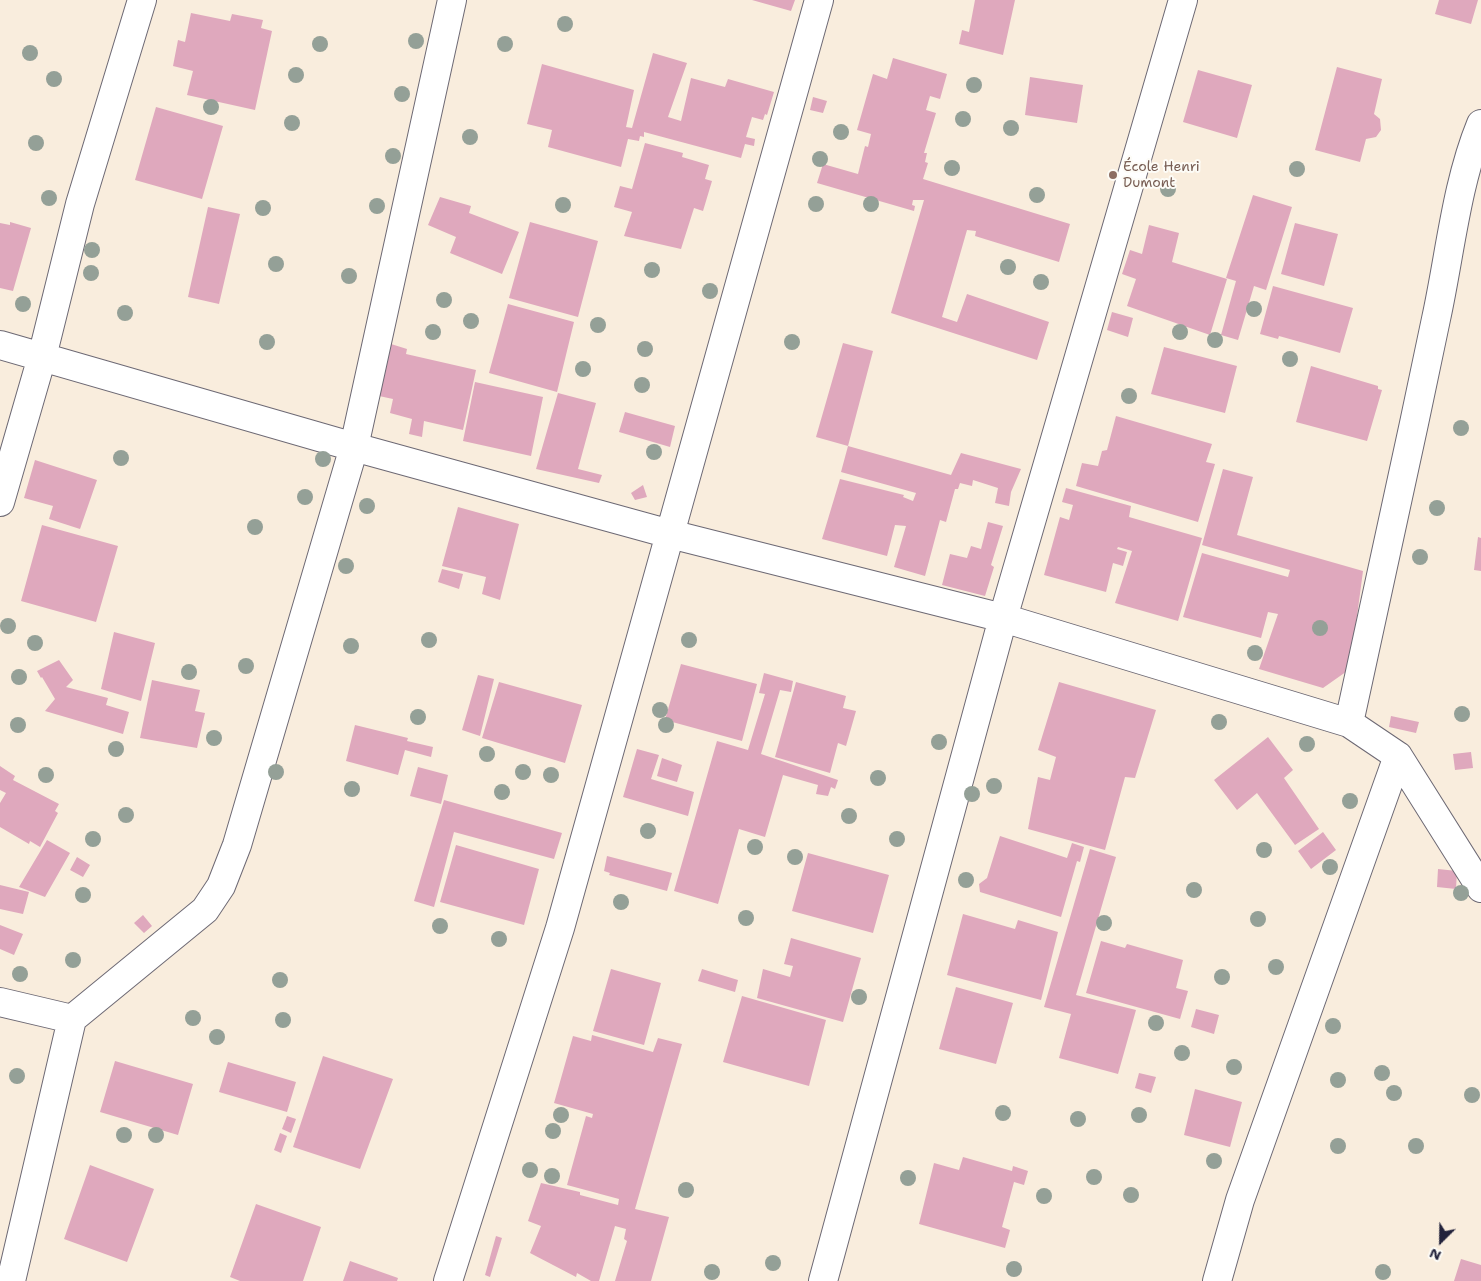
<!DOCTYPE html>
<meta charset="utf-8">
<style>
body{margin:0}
#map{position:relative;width:1481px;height:1281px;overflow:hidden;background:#f9eddd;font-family:"Shantell Sans",sans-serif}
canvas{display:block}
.north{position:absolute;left:1416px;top:1216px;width:50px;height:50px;-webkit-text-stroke:4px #fdfcf7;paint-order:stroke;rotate:203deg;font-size:14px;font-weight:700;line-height:20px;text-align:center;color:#22223b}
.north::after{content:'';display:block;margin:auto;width:18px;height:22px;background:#22223b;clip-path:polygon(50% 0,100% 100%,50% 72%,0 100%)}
</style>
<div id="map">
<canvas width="1481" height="1281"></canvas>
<div class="north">N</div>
</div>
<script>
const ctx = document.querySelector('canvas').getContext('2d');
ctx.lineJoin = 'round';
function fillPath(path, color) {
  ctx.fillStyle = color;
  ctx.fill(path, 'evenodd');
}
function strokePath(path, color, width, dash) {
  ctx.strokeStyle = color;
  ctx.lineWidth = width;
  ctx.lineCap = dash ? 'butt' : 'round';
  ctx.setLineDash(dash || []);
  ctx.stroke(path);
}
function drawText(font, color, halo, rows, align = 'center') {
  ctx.font = font + ' "Shantell Sans",sans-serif';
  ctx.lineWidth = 4;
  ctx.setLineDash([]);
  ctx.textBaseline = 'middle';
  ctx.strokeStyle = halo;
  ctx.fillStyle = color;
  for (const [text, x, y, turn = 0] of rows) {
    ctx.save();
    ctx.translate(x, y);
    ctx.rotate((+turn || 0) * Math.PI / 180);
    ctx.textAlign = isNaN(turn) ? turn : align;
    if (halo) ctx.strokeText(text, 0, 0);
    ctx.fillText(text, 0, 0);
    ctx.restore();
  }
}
const building = new Path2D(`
 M752,0h43l-4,11z
 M975,0h40l-12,55 -44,-11 3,-14 7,2z
 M1439,0h39l-7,24 -36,-10z
 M191,13l39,8 2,-7 31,6 -2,8 11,3 -17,79 -68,-15 6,-24 -20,-5 5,-26 7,2z
 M653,53l34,10 -19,54 13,4 10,-43 34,9 3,-8 46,13 -7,23 -2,-1 -2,6 -11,-3 -6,20 9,2 -1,7 -9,-2 -4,14 -97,-26v5l-4,-1 -1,5 -11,-2 -7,28 -73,-20 4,-17 -25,-6 15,-60 92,26 -8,37 6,1z
 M893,58l54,16 -7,25 -10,-3 -4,14 10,3 -12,40h3l-2,9 3,1 -5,16 147,45 -11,38 -84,-26 1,-5 -9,-1 -25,87 15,5 10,-28 82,28 -12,38 -146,-47 33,-113h-11l-1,5 3,1 -1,5 -97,-28 6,-19 35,10 7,-28 3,1 3,-13 -14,-4 16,-56 14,5z
 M1337,67l45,12 -8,35 6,5 1,11 -5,7 -10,2 -6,23 -45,-12z
 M1198,70l54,15 -15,53 -54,-16z
 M1030,77l53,8 -6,38 -52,-8z
 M813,97l14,4 -4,12 -13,-3z
 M156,107l67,19 -21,73 -67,-19z
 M645,143l38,10 -1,4 27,8 -4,14 7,2 -9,30 -9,-3 -13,41 -57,-13 8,-24 -18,-5 6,-21 12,3z
 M1253,195l39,12 -26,83 -12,-4 -16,54 -17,-5 15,-54 -10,-3z
 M440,197l31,9 -2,7 50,19 -17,42 -52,-21 6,-16 -28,-12z
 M208,207l32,7 -21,90 -31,-7z
 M10,222l21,6 -18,63 -13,-3v-65l10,2z
 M530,222l68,19 -20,76 -69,-19z
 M1295,223l43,11 -14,52 -43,-12z
 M1149,225l30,8 -7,29 55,17 -17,56 -83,-29 9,-27 -14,-5 8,-24 12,4z
 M1273,286l80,22 -13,45 -61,-17 -1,3 -18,-5z
 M508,304l66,18 -17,70 -68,-19z
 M1112,312l21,6 -5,19 -21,-7z
 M843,343l30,8 -25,95 103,29 10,-22 60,16 -10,23 -2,14 -14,-3 3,-15 -25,-8 -1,6 -12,-3 -2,6h-3l-9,33 -6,-2 -15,56 -31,-9 12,-41 -11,-1 -8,31 -65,-17 18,-60 64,16 -1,2 10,4 3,-8 -75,-21 7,-26 -32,-9z
 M391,344l16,5 -1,5 70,16 -13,60 -39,-9 -2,16 -13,-3 3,-15 -22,-6 3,-14 -14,-3z
 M1164,347l73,19 -12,47 -74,-19z
 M1311,366l67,20v3l4,1 -15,51 -71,-19z
 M475,382l68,15 -12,59 -68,-15z
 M558,393l38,10 -18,66 24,6 -3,8 -63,-14z
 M625,412l50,14 -5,21 -51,-15z
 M1116,416l96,28 -6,18 9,2 -17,58 -122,-36 6,-23 16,3 4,-15 5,-1z
 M35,460l62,20 -17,49 -31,-10 4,-13 -29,-8z
 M1223,469l30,8 -16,58 126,36 -13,98 -27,19 -64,-19 19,-55 -10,-2 -7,26 -78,-21 19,-64 86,24 2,-7 -88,-25z
 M643,485l4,12 -12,3 -4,-7z
 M1066,488l65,18 -2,11 73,21 -24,83 -63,-18 17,-52 -14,-4 -1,2 10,3 -4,14 -10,-3 -7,29 -62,-17 16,-58 9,3 4,-15 -11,-3z
 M458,507l61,17 -19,76 -18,-6 4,-17 -44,-11z
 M988,522l15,4 -12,39 3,2 -9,29 -43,-11 8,-31 17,4 4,-12 10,3z
 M42,525l76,21 -22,76 -75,-21z
 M1478,537l3,1v33l-7,-1z
 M442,569l21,5 -4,15 -21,-7z
 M114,632l41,11 -14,58 -40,-12z
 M59,660l14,20 -7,7 42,11 -2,7 23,7 -6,22 -78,-23 10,-12 -13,-22 -1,1 -4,-7z
 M681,664l76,20 -15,57 -77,-21z
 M764,673l29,8 -2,11 -11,-2 -19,64 77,26 -3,9 -4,-2 -3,9 -12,-2 2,-9 -35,-10 -18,62 -26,-8 -21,75 -44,-13 43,-150 31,9 17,-56 -6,-1z
 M478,675l16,4 -14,57 -18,-6z
 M152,680l48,10 -5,21 10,2 -8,35 -57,-10z
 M499,682l83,23 -17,58 -83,-25z
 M796,682l50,14 -3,12 13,3 -10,35 -8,-3 -8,30 -55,-16z
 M1059,682l97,28 -21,68 -10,-1 -20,73 -77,-21 10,-52 12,3 6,-23 -18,-7z
 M1391,716l28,6 -3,11 -27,-6z
 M355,725l53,13 -1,3 26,6 -2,10 -26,-7 -7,25 -52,-14z
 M1268,737l25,33 -9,8 35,51 -24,16 -38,-52 -20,17 -23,-30z
 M637,749l22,6 -8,24 43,13 -6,24 -65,-19z
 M1471,752l2,16 -18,2 -2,-16z
 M662,758l20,7 -5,17 -20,-6z
 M0,766l15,10 -2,4 46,24 -4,7 3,2 -18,34 -10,-6 -1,3 -29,-17v-24l6,-10 -6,-3z
 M418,767l30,8 -7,29 -31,-8z
 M444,800l118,33 -8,26 -100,-27 -20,75 -20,-6z
 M1323,832l13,18 -25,19 -13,-18z
 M1000,836l67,22 5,-15 12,4 -4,15 -3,-1 -16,56 -81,-25 -1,-8 8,-6z
 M47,840l23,13 -25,44 -26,-10z
 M456,845l83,24 -15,56 -84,-23z
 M1090,849l26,8 -40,138 60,15 -18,64 -59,-16 12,-44 -27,-7z
 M808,853l81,22 -16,58 -81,-22z
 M607,856l65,17 -5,18 -58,-16 1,-2 -6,-2z
 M77,857l13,8 -7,12 -13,-7z
 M1438,869l19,2 -1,18 -19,-2z
 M0,885l29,7 -6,22 -23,-5z
 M963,914l52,15 3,-9 40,12 -17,68 -94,-25z
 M143,915l9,11 -8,7 -10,-10z
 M0,925l23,9 -9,21 -14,-6z
 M791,938l70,20 -18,64 -86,-24 6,-29 27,8 3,-11 -9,-2z
 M1101,941l24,7 2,-4 56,16 -7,28 12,3 -8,28 -94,-26z
 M611,969l50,14 -17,62 -51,-14z
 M702,969l36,11 -3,12 -37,-11z
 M956,987l57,16 -17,61 -57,-15z
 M742,996l84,24 -17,66 -86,-24z
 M1196,1009l23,6 -5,19 -23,-7z
 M592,1035l61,17 5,-14 24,6 -47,165 34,8 -18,64h-36l12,-40 -3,-2 2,-10 -11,-3 -16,55h-8l-14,-8 -1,4 -46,-24 11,-27 -13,-5 13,-38 39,9v3l38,10 1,-6 -52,-14 19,-69 6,2 1,-4 -39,-11 19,-67 18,5z
 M323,1056l70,23 -33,90 -67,-22z
 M115,1061l78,23 -15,51 -78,-23z
 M228,1062l68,20 -9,30 -68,-20z
 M1139,1073l17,4 -5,16 -16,-5z
 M1195,1089l47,13 -12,45 -46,-12z
 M287,1116l9,3 -5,14 -9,-4z
 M280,1133l7,3 -6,17 -7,-3z
 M963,1157l49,14 1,-5 15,5 -4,14 -10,-3 -12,45 8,3 -5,18 -86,-24 15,-61 25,7z
 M90,1165l64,24 -27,73 -63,-23z
 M256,1204l65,23 -18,54h-63l-10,-4z
 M496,1236l6,2 -12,39 -5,-2z
 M1461,1259l20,6v16h-27z
 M350,1261l48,17 -1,3h-54z`);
const minor = new Path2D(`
 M0,345l354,102 316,87 333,84 346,105 49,33 83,132
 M0,502l42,-145 38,-153 62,-204
 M1349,723c29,-134 59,-269 87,-404 14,-64 20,-134 45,-195
 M0,1002l72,17
 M11,1281l61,-262 133,-109 16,-24 16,-41 117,-398 98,-447
 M448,1281l112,-353 259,-928
 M823,1281l180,-663 180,-618
 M1217,1281l23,-81 158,-444`);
const trees = [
 [565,24],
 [416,41],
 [320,44],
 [505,44],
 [30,53],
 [296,75],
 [54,79],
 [974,85],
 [402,94],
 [211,107],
 [963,119],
 [292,123],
 [1011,128],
 [841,132],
 [470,137],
 [36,143],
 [393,156],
 [820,159],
 [952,168],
 [1297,169],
 [1168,189],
 [1037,195],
 [49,198],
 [816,204],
 [871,204],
 [563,205],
 [377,206],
 [263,208],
 [92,250],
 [276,264],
 [1008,267],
 [652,270],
 [91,273],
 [349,276],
 [1041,282],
 [710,291],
 [444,300],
 [23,304],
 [1254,309],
 [125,313],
 [471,321],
 [598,325],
 [433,332],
 [1180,332],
 [1215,340],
 [267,342],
 [792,342],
 [645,349],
 [1290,359],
 [583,369],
 [642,385],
 [1129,396],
 [1461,428],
 [654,452],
 [121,458],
 [323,459],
 [305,497],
 [367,506],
 [1437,508],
 [255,527],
 [1420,557],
 [346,566],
 [8,626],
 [1320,628],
 [429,640],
 [689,640],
 [35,643],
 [351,646],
 [1255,653],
 [246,666],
 [189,672],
 [19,677],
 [660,710],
 [1462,714],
 [418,717],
 [1219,722],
 [18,725],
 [666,725],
 [214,738],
 [939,742],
 [1307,744],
 [116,749],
 [487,754],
 [276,772],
 [523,772],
 [46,775],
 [551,775],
 [878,778],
 [994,786],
 [352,789],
 [502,792],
 [972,794],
 [1350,801],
 [126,815],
 [849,816],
 [648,831],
 [93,839],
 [897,839],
 [755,847],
 [1264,850],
 [795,857],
 [1330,867],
 [966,880],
 [1194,890],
 [1461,893],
 [83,895],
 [621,902],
 [746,918],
 [1258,919],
 [1104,923],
 [440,926],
 [499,939],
 [73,960],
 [1276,967],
 [20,974],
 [1222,977],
 [280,980],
 [859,997],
 [193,1018],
 [283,1020],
 [1156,1023],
 [1333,1026],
 [217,1037],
 [1182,1053],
 [1234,1067],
 [1382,1073],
 [17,1076],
 [1338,1080],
 [1394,1093],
 [1472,1095],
 [1003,1113],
 [561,1115],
 [1139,1115],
 [1078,1119],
 [553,1131],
 [124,1135],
 [156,1135],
 [1338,1146],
 [1416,1146],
 [1214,1161],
 [530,1170],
 [552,1176],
 [1094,1177],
 [908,1178],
 [686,1190],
 [1131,1195],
 [1044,1196],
 [773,1263],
 [1014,1269],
 [712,1272],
 [1383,1272]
];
const markers = [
 [1113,175,5,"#8d6e63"]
];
const educationNames = [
 ["École Henri",1123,167],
 ["Dumont",1123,183]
];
fillPath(building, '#dfa8bd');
strokePath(minor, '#6d6974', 30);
strokePath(minor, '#fff', 28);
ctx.fillStyle = '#94a097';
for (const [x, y] of trees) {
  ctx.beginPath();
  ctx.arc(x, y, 8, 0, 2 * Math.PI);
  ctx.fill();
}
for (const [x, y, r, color] of markers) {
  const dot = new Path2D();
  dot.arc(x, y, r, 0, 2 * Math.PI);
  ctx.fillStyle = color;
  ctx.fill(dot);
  strokePath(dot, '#fdfcf7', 2);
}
drawText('14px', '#785e54', '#fdfcf7', educationNames, 'left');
</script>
